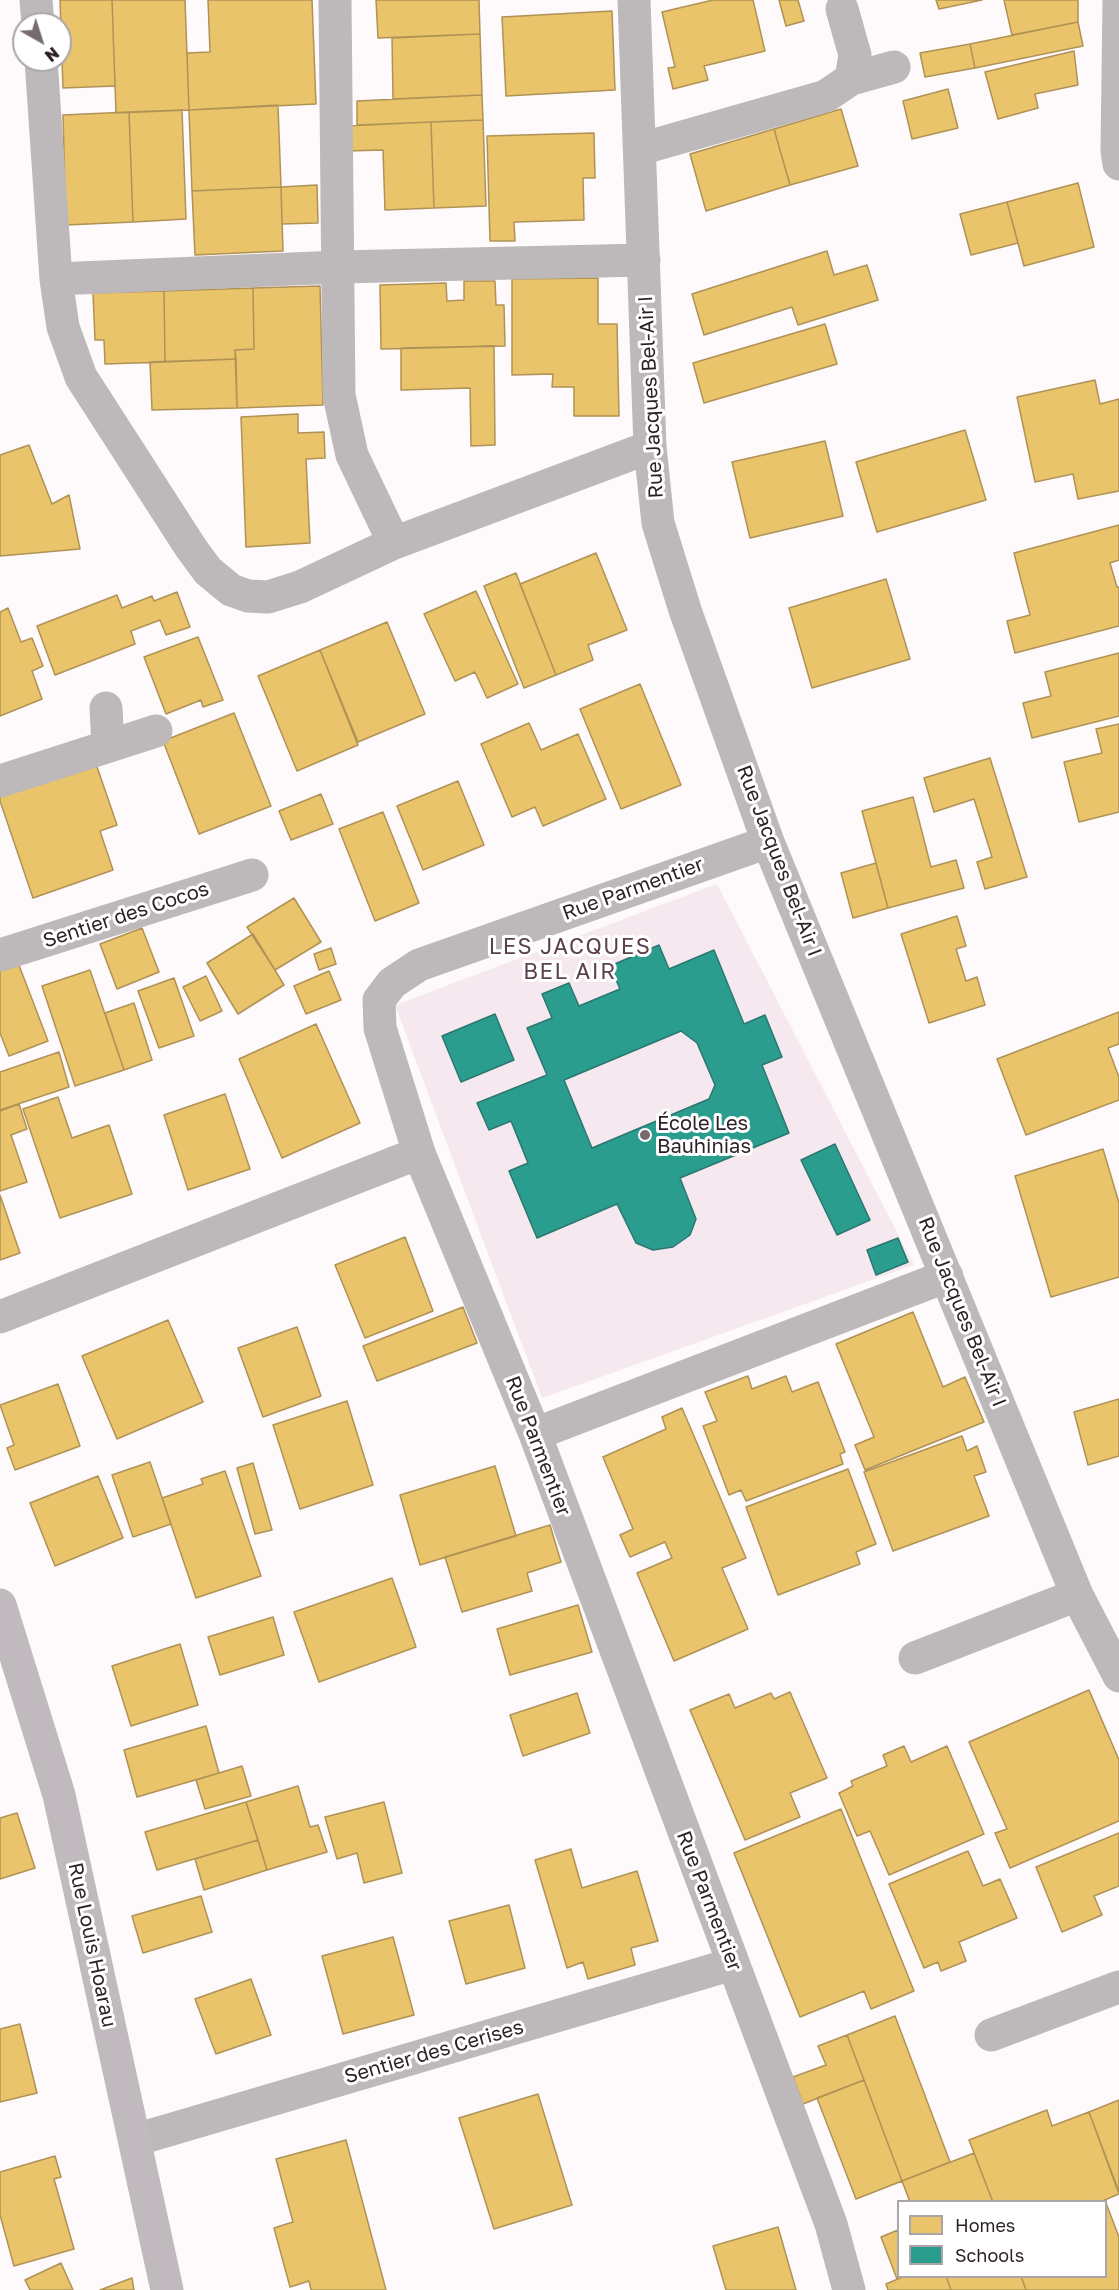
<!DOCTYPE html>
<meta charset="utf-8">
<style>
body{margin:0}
#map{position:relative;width:1119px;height:2290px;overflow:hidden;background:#fef9fb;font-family:"Golos Text",sans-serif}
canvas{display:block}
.legend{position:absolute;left:897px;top:2200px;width:210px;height:78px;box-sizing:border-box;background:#fff;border:2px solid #aba5a8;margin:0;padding:8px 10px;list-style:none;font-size:18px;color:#2c1f26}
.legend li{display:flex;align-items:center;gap:12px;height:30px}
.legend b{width:30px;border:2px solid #aba5a8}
.north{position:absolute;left:12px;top:12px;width:60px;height:60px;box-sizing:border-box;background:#fff;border:2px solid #aba5a8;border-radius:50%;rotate:141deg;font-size:16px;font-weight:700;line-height:24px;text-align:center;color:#2c1f26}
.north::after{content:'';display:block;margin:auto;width:21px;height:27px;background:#766b71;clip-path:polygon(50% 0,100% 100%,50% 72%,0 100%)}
</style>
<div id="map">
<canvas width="1119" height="2290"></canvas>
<ul class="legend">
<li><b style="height:16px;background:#e9c46a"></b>Homes</li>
<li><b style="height:16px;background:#2a9d8f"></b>Schools</li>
</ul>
<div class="north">N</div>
</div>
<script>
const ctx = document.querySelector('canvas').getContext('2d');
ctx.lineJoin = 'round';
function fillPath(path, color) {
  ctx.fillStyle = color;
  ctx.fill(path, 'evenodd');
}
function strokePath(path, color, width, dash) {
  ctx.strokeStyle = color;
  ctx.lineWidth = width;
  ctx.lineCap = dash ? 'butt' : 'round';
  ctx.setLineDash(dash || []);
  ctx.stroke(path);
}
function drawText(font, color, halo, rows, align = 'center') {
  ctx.font = font + ' "Golos Text",sans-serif';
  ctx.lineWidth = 6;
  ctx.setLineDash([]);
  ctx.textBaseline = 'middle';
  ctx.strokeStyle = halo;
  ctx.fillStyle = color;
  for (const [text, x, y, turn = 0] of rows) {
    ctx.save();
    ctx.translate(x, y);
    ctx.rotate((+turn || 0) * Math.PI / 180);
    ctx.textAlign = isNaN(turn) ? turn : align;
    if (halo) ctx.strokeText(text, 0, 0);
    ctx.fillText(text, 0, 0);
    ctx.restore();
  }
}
const built = new Path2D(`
 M717,884l197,381 -372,133 -147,-393z`);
const homes = new Path2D(`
 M60,0h52l3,86 -52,2z
 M112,0h73l4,110 -73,3z
 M208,0h104l4,104 -127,6 -2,-57 23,-1z
 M376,0h103l1,34 -102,4z
 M713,0h40l12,51 -61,15 4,14 -35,9 -5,-21 7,-1 -13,-55z
 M779,0h19l6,21 -18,5z
 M936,0h46l-43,9z
 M1004,0h74v22l-66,13z
 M612,11l3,79 -109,6 -4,-79z
 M1078,22l5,24 -108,22 -5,-24z
 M480,34l2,61 -89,4 -1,-61z
 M970,44l5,24 -50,9 -5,-24z
 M1074,51l4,34 -43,9 3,14 -40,11 -13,-47z
 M948,89l10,39 -46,11 -9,-38z
 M482,95l1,25 -126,5v-24z
 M278,105l3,82 -89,4 -3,-81z
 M841,109l17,57 -68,19 -16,-56z
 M182,110l4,109 -53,3 -4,-110z
 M129,112l4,110 -67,3 -3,-110z
 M483,120l3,86 -52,2 -3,-86z
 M431,122l3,86 -49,2 -2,-60 -36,1 -2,-25z
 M774,129l16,56 -84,26 -16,-57z
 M594,133l1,45h-12l1,42 -70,2 1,19h-25l-3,-105z
 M1078,183l16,64 -70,19 -17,-64z
 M317,185l1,38 -36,1 -1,-37z
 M281,187l2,64 -88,4 -3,-64z
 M1007,202l11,41 -47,12 -11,-41z
 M827,251l7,24 33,-10 11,35 -80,25 -6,-18 -88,28 -12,-41z
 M598,278v46h19l2,92h-45v-29h-22l1,-13 -41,1v-96z
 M464,281h31l1,24h8l1,41 -124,3 -1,-64 66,-2 1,18 17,-1z
 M320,286l3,119 -86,3 -2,-58 19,-1 -1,-61z
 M253,288l1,61 -19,1 1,9 -71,3 -1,-71z
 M164,291l1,71 -60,2 -1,-24h-9l-2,-47z
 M825,324l12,40 -133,39 -11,-40z
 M494,346l1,99 -24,1 -1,-58 -69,2v-42z
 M236,359l1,49 -85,2 -2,-48z
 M1095,380l5,24 19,-5v92l-41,8 -5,-25 -38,8 -18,-85z
 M298,414v19l26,-1 1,26 -19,1 4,84 -64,4 -5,-130z
 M965,430l21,70 -109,32 -21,-70z
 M825,441l18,75 -93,22 -18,-76z
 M29,445l23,59 17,-9 11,54 -80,7v-101z
 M1119,525v35l-9,3 7,24h2v39l-104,27 -8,-32 23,-6 -16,-62z
 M596,553l31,77 -39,15 5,15 -37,15 -36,-91z
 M516,573l40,102 -32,13 -40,-102z
 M886,579l24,80 -98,29 -23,-80z
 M476,591l42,93 -31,14 -12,-26 -20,9 -31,-67z
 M177,592l13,35 -24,8 -6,-15 -29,11 4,13 -80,31 -18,-49 80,-31 5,13 30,-12 2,5z
 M8,608l13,34 11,-4 11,28 -11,5 10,28 -42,17v-104z
 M387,622l38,92 -67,28 -38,-92z
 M198,637l25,63 -20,7 -2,-7 -35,14 -22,-57z
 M320,650l38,95 -61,26 -39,-95z
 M1119,653v63l-87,22 -9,-35 28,-7 -6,-24z
 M640,684l41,101 -60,24 -41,-100z
 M234,713l37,93 -72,28 -36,-93z
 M529,723l12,27 37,-16 28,65 -63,27 -8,-19 -23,10 -31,-73z
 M1119,724v88l-40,10 -15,-60 38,-9 -6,-24z
 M990,758l37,119 -42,12 -8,-27 15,-5 -18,-58 -40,13 -10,-34z
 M95,761l22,64 -17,6 13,39 -80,28 -33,-97v-7z
 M458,781l26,64 -61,25 -26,-64z
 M321,794l12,30 -42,16 -12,-29z
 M913,797l18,70 25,-7 8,28 -76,20 -26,-97z
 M383,812l36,91 -44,18 -36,-92z
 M876,863l12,45 -35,10 -12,-45z
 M294,898l27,44 -46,28 -28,-43z
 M957,916l9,30 -10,3 10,32 11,-4 8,28 -56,18 -28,-89z
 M142,928l17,44 -42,17 -17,-45z
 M253,934l31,51 -46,29 -31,-51z
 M331,948l5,16 -17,6 -5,-16z
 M17,960l31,81 -39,15 -9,-23v-66z
 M90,970l34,100 -49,16 -33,-100z
 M329,971l12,29 -35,14 -12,-28z
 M206,976l16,35 -22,10 -17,-34z
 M174,978l20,58 -35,12 -21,-57z
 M134,1003l18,57 -28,10 -19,-57z
 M1119,1012v32l-11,4 11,29v23l-93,35 -29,-76z
 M316,1024l44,99 -78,35 -43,-99z
 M59,1052l10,35 -69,23v-38z
 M225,1094l25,75 -62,21 -24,-75z
 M58,1097l14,41 37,-13 23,69 -72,24 -37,-109z
 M19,1104l8,25 -16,6 16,47 -27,9v-80z
 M1103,1149l16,54v74l-68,20 -36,-121z
 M0,1195l20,58 -20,7z
 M405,1237l28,74 -68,27 -30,-73z
 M463,1307l14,36 -100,38 -14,-35z
 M913,1312l30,75 22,-10 19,45 -119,48 -10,-25 19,-8 -38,-93z
 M168,1320l35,82 -86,37 -35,-83z
 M297,1327l24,69 -58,21 -25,-69z
 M748,1376l4,13 34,-13 6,16 26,-10 27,70 -5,2 3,10 -97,37 -5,-11 -12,5 -26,-69 14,-5 -12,-29z
 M58,1384l22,62 -65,24 -8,-22 7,-3 -14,-40z
 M1119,1399v57l-31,9 -14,-53z
 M347,1401l26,84 -73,24 -27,-84z
 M682,1408l64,150 -24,10 26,61 -74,32 -37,-88 35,-15 -7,-16 -35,15 -10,-22 13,-6 -30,-72 63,-28 -4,-12z
 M962,1436l5,15 10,-5 9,26 -12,4 15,40 -96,35 -29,-79z
 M150,1462l21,62 -38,13 -21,-62z
 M253,1463l19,67 -17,4 -18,-66z
 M495,1466l21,70 -96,29 -20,-70z
 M848,1469l28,75 -20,8 4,12 -82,31 -32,-88z
 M225,1471l36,105 -65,22 -34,-100 41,-14 -2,-5z
 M98,1476l25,62 -68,28 -25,-63z
 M550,1525l11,37 -34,11 5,18 -70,21 -17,-55z
 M392,1578l24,69 -97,35 -25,-70z
 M578,1605l14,47 -82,23 -13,-46z
 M273,1617l11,38 -64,20 -12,-38z
 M180,1644l18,61 -67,21 -19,-60z
 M1089,1690l30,70v61l-109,47 -15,-35 12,-4 -38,-87z
 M790,1692l37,86 -37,15 10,24 -55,23 -55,-130 39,-16 6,14 36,-15 3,6z
 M577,1693l13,40 -67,23 -13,-41z
 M206,1726l13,47 -82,24 -13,-47z
 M904,1746l7,16 36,-16 37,88 -95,41 -19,-44 -13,5 -18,-43 14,-7 -2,-5 36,-15 -4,-11z
 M242,1766l9,30 -46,13 -9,-29z
 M298,1786l12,41 8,-2 9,27 -60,18 -21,-68z
 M246,1802l12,38 -101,30 -12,-38z
 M384,1802l18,71 -38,10 -7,-30 -20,6 -12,-42z
 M841,1809l73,182 -43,18 -7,-18 -64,26 -66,-164z
 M17,1813l18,55 -35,11v-61z
 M1119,1833v53l-25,10 8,19 -40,17 -26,-65z
 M258,1840l9,30 -63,20 -9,-31z
 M571,1849l11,39 55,-17 21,70 -27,7 4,17 -47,14 -5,-17 -16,6 -32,-108z
 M968,1851l15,35 17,-7 17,39 -58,24 7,19 -25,10 -3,-9 -14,6 -35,-84z
 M201,1896l11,36 -69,21 -11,-37z
 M509,1905l16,63 -59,16 -17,-63z
 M393,1937l21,78 -71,19 -21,-78z
 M251,1979l20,56 -55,19 -21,-55z
 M895,2016l55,146 -48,19 -55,-146z
 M20,2024l17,69 -37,9v-73z
 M847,2035l17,45 -61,24 -10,-27 33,-12 -8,-19z
 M864,2080l38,101 -46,18 -39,-101z
 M538,2094l34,111 -78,24 -35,-111z
 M1119,2100v92l-30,-80z
 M1047,2110l5,16 37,-14 30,82 -19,8h-107l-24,-62z
 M346,2140l40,150h-75l-2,-9 -19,6 -16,-59 19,-6 -17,-63z
 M974,2153l19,49h-83l-8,-21z
 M55,2156l6,21 -7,2 20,70 -60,17 -14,-51v-43z
 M1106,2203l13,34v53h-93l-5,-14h85z
 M778,2227l18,63h-70l-13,-44z
 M898,2230v46h7l-8,3 -16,-42z
 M61,2263l12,27h-43l-5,-10z
 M905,2276h41l5,14h-63l-2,-6z
 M946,2276h75l5,14h-75z
 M132,2278l2,12h-34z`);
const schools = new Path2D(`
 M659,945l10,24 45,-19 30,74 21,-9 17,42 -20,8 27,68 -109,45 16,41 -6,16 -17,12 -20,3 -17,-7 -19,-39 -80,34 -28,-67 19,-8 -17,-42 -22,9 -12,-27 70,-28 -20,-47 25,-10 -10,-24 27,-11 10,23 41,-17 -10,-23zM681,1031l16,12 18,42 -6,14 -117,49 -28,-68z
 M495,1014l19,46 -53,22 -19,-46z
 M835,1144l35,76 -33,15 -36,-75z
 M898,1238l10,24 -32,13 -9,-25z`);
const minor = new Path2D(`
 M36,0l2,24
 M335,0l4,395 13,60 42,88
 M634,0l16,447 8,76 27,87 83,232 309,753 42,81
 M1119,0l-2,151 2,13
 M41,60l15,219 7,48 18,50 110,171 17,23 23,19 17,6 20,1 32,-10 94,-44 256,-96
 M851,79l43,-12
 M640,149l186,-53 25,-17 4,-24 -13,-46
 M56,279l283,-12 305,-7
 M106,708l2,38
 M0,781l156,-50
 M768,842l-349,123 -27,18 -13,17 1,28 39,125 116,281 296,790 18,66
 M0,955l252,-80
 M0,1317l419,-164
 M535,1434l412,-158
 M915,1658l162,-63
 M991,2035l128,-48
 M135,2140l598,-176`);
const major = new Path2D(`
 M0,1605l59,190 108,495`);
const markers = [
 [645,1135,6,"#766b71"]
];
const streetNames = [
 ["Rue Jacques Bel-Air I",651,397,-93],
 ["Rue Jacques Bel-Air I",779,861,69],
 ["Rue Parmentier",633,889,-20],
 ["Sentier des Cocos",126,915,-18],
 ["Rue Jacques Bel-Air I",962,1312,68],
 ["Rue Parmentier",538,1446,69],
 ["Rue Parmentier",709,1901,69],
 ["Rue Louis Hoarau",92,1945,78],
 ["Sentier des Cerises",434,2052,-16]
];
const poiNames = [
 ["École Les",657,1124],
 ["Bauhinias",657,1147]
];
const quarterNames = [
 ["LES JACQUES",570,947],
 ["BEL AIR",570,972]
];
fillPath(built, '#f5e9ef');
fillPath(homes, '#e9c46a');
strokePath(homes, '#b09256', 1.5);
fillPath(schools, '#2a9d8f');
strokePath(schools, '#2b7770', 1.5);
strokePath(minor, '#bdb8ba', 33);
strokePath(major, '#c0b9bd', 33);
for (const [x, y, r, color] of markers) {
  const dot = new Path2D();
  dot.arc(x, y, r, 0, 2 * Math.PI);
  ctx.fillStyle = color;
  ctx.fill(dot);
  strokePath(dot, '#fff', 2);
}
drawText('20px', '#2c1f26', '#fff', streetNames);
drawText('20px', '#2c1f26', '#fff', poiNames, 'left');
ctx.letterSpacing = '1.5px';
drawText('22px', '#5b3f4d', '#fff', quarterNames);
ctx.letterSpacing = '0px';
</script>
